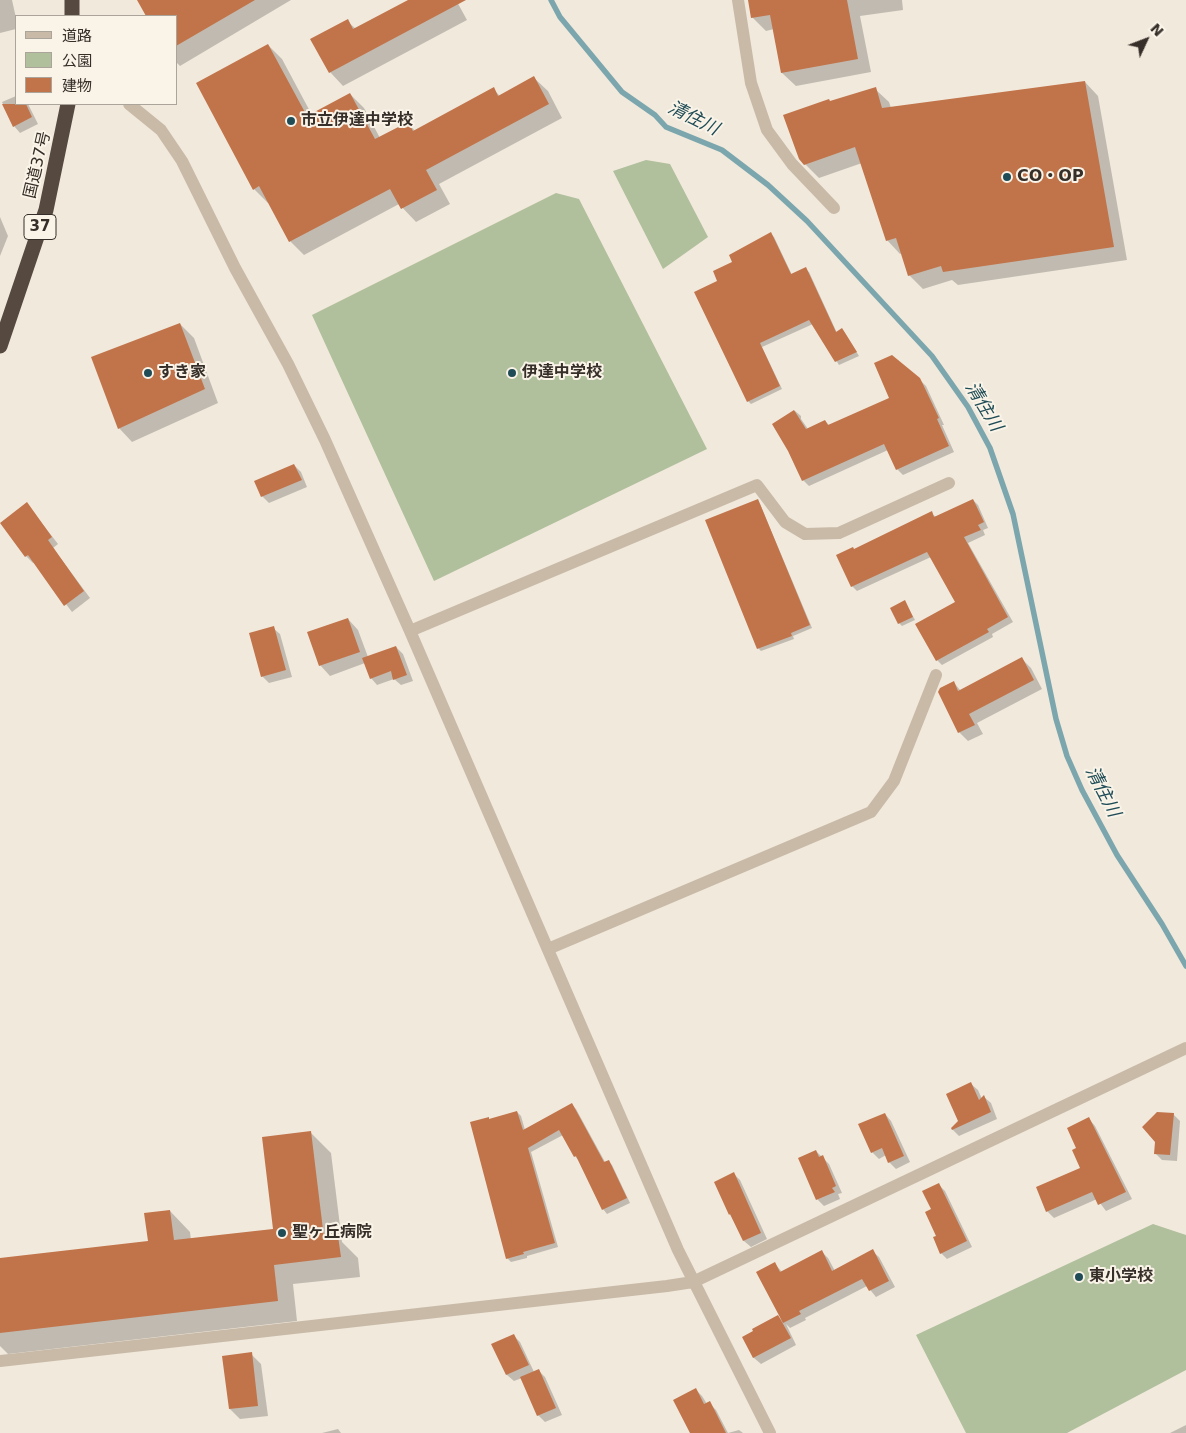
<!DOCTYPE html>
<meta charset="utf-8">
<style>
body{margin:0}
#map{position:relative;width:1186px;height:1433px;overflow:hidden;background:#f1e9dc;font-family:"DejaVu Sans","Noto Sans JP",sans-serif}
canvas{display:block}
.legend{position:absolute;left:15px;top:15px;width:162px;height:90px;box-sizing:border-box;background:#f9f3e8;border:1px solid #aba49b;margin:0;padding:6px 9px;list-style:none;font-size:15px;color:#362e28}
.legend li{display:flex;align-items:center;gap:10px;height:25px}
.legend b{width:25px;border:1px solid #aba49b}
.north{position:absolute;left:1121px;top:15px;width:50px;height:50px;-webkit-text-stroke:4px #f9f3e8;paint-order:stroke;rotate:47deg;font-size:14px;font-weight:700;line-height:20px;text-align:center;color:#362e28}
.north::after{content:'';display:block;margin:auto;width:18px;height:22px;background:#362e28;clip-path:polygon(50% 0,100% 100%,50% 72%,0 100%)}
</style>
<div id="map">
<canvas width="1186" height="1433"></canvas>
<ul class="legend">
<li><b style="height:6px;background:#c9baa8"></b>道路</li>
<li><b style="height:14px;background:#b0bf9c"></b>公園</li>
<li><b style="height:14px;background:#c1734a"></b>建物</li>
</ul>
<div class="north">N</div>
</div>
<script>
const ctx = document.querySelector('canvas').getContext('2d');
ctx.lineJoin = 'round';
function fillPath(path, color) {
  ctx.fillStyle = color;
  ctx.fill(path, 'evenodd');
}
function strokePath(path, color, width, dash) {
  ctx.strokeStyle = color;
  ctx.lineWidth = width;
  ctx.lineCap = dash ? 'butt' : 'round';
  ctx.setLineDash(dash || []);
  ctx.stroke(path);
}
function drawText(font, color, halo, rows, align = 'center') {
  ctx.font = font + ' "DejaVu Sans","Noto Sans JP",sans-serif';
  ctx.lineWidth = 4;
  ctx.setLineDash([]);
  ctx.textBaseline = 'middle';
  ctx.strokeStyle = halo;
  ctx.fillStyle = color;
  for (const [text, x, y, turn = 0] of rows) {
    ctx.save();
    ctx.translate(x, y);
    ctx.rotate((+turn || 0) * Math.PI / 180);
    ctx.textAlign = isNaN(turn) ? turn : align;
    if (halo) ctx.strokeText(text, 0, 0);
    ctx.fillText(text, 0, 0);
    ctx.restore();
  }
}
const green = new Path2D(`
 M646,160l24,4 38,73 -45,32 -50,-98z
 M556,193l23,6 128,250 -273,132 -122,-266z
 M1153,1224l33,11v135l-119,63h-101l-50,-98z`);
const shadow = new Path2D(`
 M0,0h12l4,18v11l-16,4z
 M138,0h153l-111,66 -4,-4v-46h-29z
 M410,0h46l11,20 -124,66 -13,-14 17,-51 9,8z
 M750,0h152l1,10 -43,6 11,56 -75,14 -14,-13 -8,-44 -8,2 -14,-14z
 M268,45l14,14 30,56 38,-21 14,14 16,30 28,-15 7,8 78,-42 7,7 34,-18 14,13 14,27 -123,66 11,20 -34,18 -17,-18 -95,51 -14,-14 -21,-39 -1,1 -14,-14z
 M1085,82l13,14 29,164 -169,25 -6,-5 -29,9 -14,-14 -7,-22 -2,1 -13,-14 -25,-77 -43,15 -19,-19 31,-57 44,-13 14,13 2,6z
 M16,96v8h12l10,20 -18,9 -6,-7 -12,-24z
 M0,217l8,19 -8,20z
 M771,234l3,3 18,38 13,-6 4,3 28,61 5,-4 3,4 14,23 -20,9 -26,-41 -51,23 20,42 -31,15 -3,-3 -29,-120 15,-19z
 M180,324l14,14 24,65 -86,39 -13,-14z
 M919,379l7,7 18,39h-2l12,27 -51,23 -6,-6 -9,-19 -79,36 -6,-6 -14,-30 -16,-25 22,-14 6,5v3l7,10 17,-8 5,5 61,-28z
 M294,465l7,7 6,15 -38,16 -7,-7z
 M973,500l5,5 10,23 -5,2 2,5 -17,8 45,79 -21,12 1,3 -51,28 -5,-5 19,-58 -25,-45 -74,34 -5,-5 3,-36 76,-37 5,4z
 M757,501l3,3 52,124 -19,8 1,3 -33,12 -3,-3z
 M27,504l31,40 -5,4 37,50 -18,14 -38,-50 -1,1 -7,-7 -24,-33z
 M905,602l10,18 -13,6 -3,-3z
 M348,619l10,11 10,27 28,-10 7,7 10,27 -12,4 -7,-6 -17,6 -6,-7 -6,-15 -35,13 -10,-11z
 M273,628l7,6 12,43 -23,6 -7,-7z
 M1022,659l9,9 11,21 -65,34 6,11 -15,7 -9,-9 -5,-49 7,8z
 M971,1084l7,6 4,9 2,-2 7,6 6,16 -38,17 -7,-7 8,-8z
 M572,1105l4,4 29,53 3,-1 4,4 18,38 -23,11 -4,-5 -24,-48 -4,-5 -12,-21 -32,17 27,95 -31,9v2l-16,4 -4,-4 -17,-138 27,-8 4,4 4,14z
 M885,1114l6,7 19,41 -14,7 -7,-7 -3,-7 -7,4 -7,-7z
 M1173,1114l7,7 -3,40 -15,-1 -7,-7z
 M1089,1119l6,7 37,73 -26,12 -9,-12 -43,19 -7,-7 34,-43 -3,-19z
 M311,1133l20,20 11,89 16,16 2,19 -67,7 4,37 -289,33 -8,-8v-87l149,-17 21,-31 20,21 1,8 83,-10z
 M816,1151l13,13 13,29 -4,1 2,5 -16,7 -7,-7z
 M734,1174l6,6 27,59 -16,8 -7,-6 -14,-27z
 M939,1185l6,6 27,56 -25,12 -6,-6 -8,-44z
 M872,1251l7,6 16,30 -19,10 -9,-11 -62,32 1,2 -16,8 -4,-4 10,21 -35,19 -7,-6 -11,-20 35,-22 5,5 -8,-57 7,8 40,-20 6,6 7,13z
 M513,1335l7,7 14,30 4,-2 7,7 17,38 -17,7 -7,-7 -16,-37 -8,3 -7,-6 -14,-30z
 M251,1354l10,10 7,52 -28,3 -10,-10z
 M696,1390l6,6 5,8 2,-1 7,7 12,23 11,-3 4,3h-52z
 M1186,1425v8h-16z
 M338,1429l3,4h-19z`);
const stream = new Path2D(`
 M551,0l9,17 62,75 33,23 11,12 56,23 46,35 39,36 125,135 36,51 22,41 23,66 43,205 11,37 15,34 35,65 45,69 24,42`);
const building = new Path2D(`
 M137,0h118l-79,46v-30h-30z
 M408,0h58l-137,73 -19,-34 38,-20 5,10z
 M748,0h99l11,59 -77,14 -11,-58 -19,3z
 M268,44l39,72 43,-23 25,46 33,-17 5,9 81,-44 4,9 36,-20 15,28 -123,66 11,20 -36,19 -11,-20 -101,53 -30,-56 -6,4 -57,-107z
 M1085,81l29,166 -171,25 -2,-6 -33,10 -12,-38 -10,3 -31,-94 -51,18 -5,-6 -16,-44 46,-16 1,2 46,-14 6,21z
 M2,104h24l6,13 -19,10z
 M771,232l20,42 15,-7 30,65 6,-4 15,24 -22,10 -26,-42 -19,9 -30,14 20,43 -33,16 -53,-110 23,-11 -4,-10 19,-9 -3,-7z
 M180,323l25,66 -87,40 -27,-72z
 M892,355l28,23 19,40 -2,1 12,27 -53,24 -12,-26 -82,37 -14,-30 -16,-27 22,-14 12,19 19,-9 3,5 61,-27 -15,-35z
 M294,464l8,16 -41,17 -7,-16z
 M758,499l52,126 -19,8 1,3 -35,13 -52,-129z
 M973,499l11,23 -6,3 3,5 -17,7 44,80 -21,12 2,3 -53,29 -21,-37 40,-22 -28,-50 -76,35 -15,-32 17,-8 1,2 78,-38 2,6z
 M27,502l25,35 -4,3 36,51 -20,15 -36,-51 -3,2 -25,-34z
 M905,600l8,17 -15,7 -8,-16z
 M348,618l12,34 -41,14 -12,-34z
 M274,626l12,44 -25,7 -12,-44z
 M396,646l11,29 -14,5 -2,-9 -21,8 -8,-21z
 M1022,657l12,23 -65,34 6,11 -17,8 -20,-41 2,-4 14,-7 4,10z
 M971,1082l8,18 5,-5 7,17 -39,18 -1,-2 7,-7 -12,-27z
 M572,1103l32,59 5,-2 18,38 -25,12 -26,-54 -2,1 -15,-27 -31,18 27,95 -32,9 1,2 -18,5 -36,-137 19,-5v2l28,-8 6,19z
 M1157,1112l17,1 -4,42 -16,-1 1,-12 -13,-15z
 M885,1113l19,43 -16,7 -6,-15 -11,5 -13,-29z
 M1089,1117l37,75 -28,13 -6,-13 -46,20 -10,-25 44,-19 -8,-18 4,-2 -9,-20z
 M311,1131l13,107 14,-2 3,21 -67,8 4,36 -278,32v-75l148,-17 -4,-28 26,-3 4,30 99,-11 -11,-92z
 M816,1150l3,7 4,-2 13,31 -4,2 3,4 -19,8 -18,-42z
 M734,1172l27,61 -18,8 -13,-27 -1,1 -15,-33z
 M939,1183l28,58 -27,13 -7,-17 3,-1 -11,-24 6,-3 -9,-18z
 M873,1249l16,32 -20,10 -7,-12 -63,32 2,3 -18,9 -27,-51 19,-10 5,10 42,-22 10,21z
 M778,1315l13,23 -38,20 -11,-21 11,-6 -1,-2z
 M514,1334l15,31 -23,10 -15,-31z
 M252,1352l6,54 -29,3 -7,-53z
 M539,1369l17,39 -19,8 -17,-39z
 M696,1388l8,16 6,-3 16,32h-36l-17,-33z`);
const minor = new Path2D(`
 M738,0l13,83 16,47 25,34 42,44
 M129,104l32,26 21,31 53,107 53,96 37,76 85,191 268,619 92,183
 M410,631l347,-146 28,37 20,12 34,-1 110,-50
 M548,949l323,-137 23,-31 42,-106
 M0,1361l667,-75 26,-4 493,-234`);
const highway = new Path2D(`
 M72,16v-16
 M0,346l46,-136 22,-106`);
const markers = [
 [291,121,5,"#1f4c56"],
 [1007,177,5,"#1f4c56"],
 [148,373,5,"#1f4c56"],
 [512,373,5,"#1f4c56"],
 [282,1233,5,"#1f4c56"],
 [1079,1277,5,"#1f4c56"]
];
const shields = [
 [40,227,32]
];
const shieldNames = [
 ["37",40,227]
];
const poiNames = [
 ["市立伊達中学校",301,121],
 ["CO・OP",1017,177],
 ["すき家",158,373],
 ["伊達中学校",522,373],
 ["聖ヶ丘病院",292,1233],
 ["東小学校",1089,1277]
];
const streetNames = [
 ["国道37号",38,165,-77]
];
const waterNames = [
 ["清住川",693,119,26],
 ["清住川",983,407,59],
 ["清住川",1102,792,63]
];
fillPath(green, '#b0bf9c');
fillPath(shadow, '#0003');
strokePath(stream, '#7ca6ad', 5.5);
fillPath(building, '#c1734a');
strokePath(minor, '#c9baa8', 12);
strokePath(highway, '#564940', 15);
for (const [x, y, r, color] of markers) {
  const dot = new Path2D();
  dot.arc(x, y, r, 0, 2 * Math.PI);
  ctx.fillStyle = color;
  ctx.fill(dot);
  strokePath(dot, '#f9f3e8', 2);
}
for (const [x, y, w] of shields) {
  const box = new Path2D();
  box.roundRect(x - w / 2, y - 12.5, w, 25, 4);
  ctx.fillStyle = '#f9f3e8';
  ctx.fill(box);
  strokePath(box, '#362e28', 1);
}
drawText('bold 15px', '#362e28', null, shieldNames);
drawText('bold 16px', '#362e28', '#f9f3e8', poiNames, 'left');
drawText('16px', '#362e28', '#f9f3e8', streetNames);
drawText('italic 18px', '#1f4c56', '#f9f3e8', waterNames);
</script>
